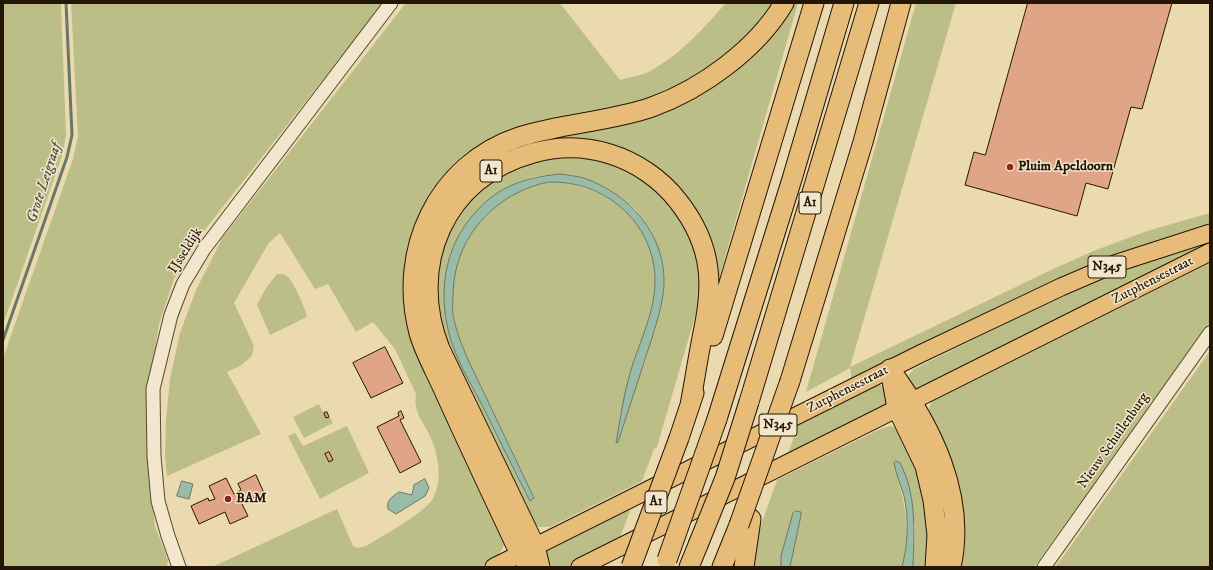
<!DOCTYPE html>
<style>
body{margin:0}
#map{position:relative;width:1213px;height:570px;overflow:hidden;background:#ebd9b0;font-family:"IM FELL DW Pica",serif}
canvas{display:block}
.frame{position:absolute;inset:0;border:4px solid #241606;pointer-events:none}
</style>
<div id="map">
<canvas width="1213" height="570"></canvas>
<div class="frame"></div>
</div>
<script>
const ctx = document.querySelector('canvas').getContext('2d');
ctx.lineJoin = 'round';
function fillPath(path, color) {
  ctx.fillStyle = color;
  ctx.fill(path, 'evenodd');
}
function strokePath(path, color, width, dash) {
  ctx.strokeStyle = color;
  ctx.lineWidth = width;
  ctx.lineCap = dash ? 'butt' : 'round';
  ctx.setLineDash(dash || []);
  ctx.stroke(path);
}
function drawText(font, color, halo, rows, align = 'center') {
  ctx.font = font + ' "IM FELL DW Pica",serif';
  ctx.lineWidth = 3;
  ctx.setLineDash([]);
  ctx.textBaseline = 'middle';
  ctx.strokeStyle = halo;
  ctx.fillStyle = color;
  for (const [text, x, y, turn = 0] of rows) {
    ctx.save();
    ctx.translate(x, y);
    ctx.rotate((+turn || 0) * Math.PI / 180);
    ctx.textAlign = isNaN(turn) ? turn : align;
    if (halo) ctx.strokeText(text, 0, 0);
    ctx.fillText(text, 0, 0);
    ctx.restore();
  }
}
const green = new Path2D(`
 M3,3h58l5,132 -4,21 -59,169z
 M71,3h312l-190,242 -19,34 -15,45 -13,84 2,53 7,65 13,34 -1,7h-164v-209l70,-199 5,-23z
 M406,3h154l60,77c9,-3 21,-4 30,-9 30,-16 53,-42 76,-68h72l-82,286 -18,17 -41,141 -3,2 -12,32 -92,46h-10l-9,-3 -26,16c-2,15 -13,21 -25,27h-268l125,-58 16,37 5,2 8,-2c15,-9 58,-33 66,-46 12,-20 6,-49 -4,-68 -7,-12 -15,-23 -12,-38l-21,-45 -22,-27 -17,10 -28,-48 -13,5 -35,-56 -12,11 -34,59 20,43 -2,10 -12,10 -13,6 34,62 -94,42 -2,-20 1,-37 4,-40 10,-46 16,-43 27,-53zM560,174l23,4 31,15 22,17 16,22 12,52 -4,26 -16,55 -15,11c11,-28 24,-56 26,-86 3,-52 -25,-90 -74,-103 -10,-3 -22,-6 -32,-5 -10,1 -22,6 -31,10 -45,22 -73,72 -65,123 4,24 20,56 31,78 17,35 34,70 50,105l-4,3 -76,-152 -5,-92 59,-70 25,-10z
 M916,3h40l-106,364 203,-98 43,-19 51,-19 63,-18v16l-358,153 -2,-14 -44,24z
 M1210,237v12l-291,140 -5,-1 -6,-8 1,-6 5,-5 91,-45 45,-28z
 M1210,256v70l-176,241h-74l3,-37 -34,-116v-6l3,-8z
 M277,274c5,0 9,0 12,4 6,8 16,29 18,39l-37,18 -13,-30 9,-17z
 M1210,351v216h-155l10,-13z
 M877,384l7,3 3,17 -100,53 12,-36z
 M319,404l7,14 4,-1 3,6 -29,15 -11,-21z
 M347,426l22,47 -49,26 -32,-63 7,-3 8,13z
 M890,426l8,2 13,16 17,77 1,30 -3,16h-13l2,-41 -20,-56c11,33 16,63 7,97h-112l11,-52 -5,-4 -3,2 -12,43v11h-27l-2,-12 5,-19 20,-56 101,-50z
 M633,503l-14,37 -52,27h-14c-7,-5 -8,-10 -5,-18z`);
const water = new Path2D(`
 M560,174c7,1 16,2 24,4 45,16 82,56 80,107 -1,18 -7,36 -12,53 -11,35 -23,69 -34,104l-2,1c4,-22 7,-45 13,-66 10,-38 31,-70 25,-111 -8,-50 -53,-85 -104,-84 -10,1 -22,6 -31,10 -41,20 -66,59 -66,105 0,6 -1,13 0,18 5,27 20,55 32,80 16,34 33,69 49,103l-4,3c-16,-31 -31,-62 -46,-92 -10,-20 -22,-39 -30,-60 -16,-42 -14,-92 15,-129 25,-32 51,-42 91,-46z
 M896,461l4,2c17,32 14,69 13,104h-11c6,-23 7,-48 2,-71 -3,-11 -8,-21 -10,-33z
 M425,479l4,9 -4,8 -29,18 -8,-5c-2,-9 4,-12 11,-17l13,3 2,-10z
 M182,481l11,3 -4,15 -12,-3z
 M796,511l5,1v3l-11,52h-9v-11l12,-43z`);
const stream = new Path2D(`
 M3,340l64,-183 5,-22 -6,-132`);
const building = new Path2D(`
 M1028,3h144l-30,106 -11,-2 -23,82 -22,-6 -9,33 -112,-31 9,-33 11,3z
 M385,347l18,36 -32,15 -18,-35z
 M401,411l3,7 -4,2 21,42 -21,11 -23,-46 22,-11 -1,-3z
 M327,412l2,5 -3,1 -2,-5z
 M329,452l4,8 -4,2 -4,-8z
 M256,475l8,18 -17,8 -2,-3 -5,2 8,16 -18,8 -5,-12 -26,12 -8,-18 17,-8 1,3 6,-2 -6,-13 17,-8 8,16 7,-4 -3,-6z`);
const minor = new Path2D(`
 M179,567l-11,-31 -10,-35 -4,-45 -1,-67 18,-74 12,-31 21,-35 187,-246
 M1044,567l166,-234`);
const major = new Path2D(`
 M494,567l426,-213 141,-67 56,-24 93,-30
 M580,567l630,-315`);
const highway = new Path2D(`
 M713,336l101,-333
 M890,369c41,57 77,126 61,198
 M891,375l6,33 28,58 8,34 4,35 -2,32
 M790,381l73,-239 38,-139
 M749,402l120,-399
 M717,419l75,-240 52,-176
 M679,438l15,-45
 M530,567l-10,-13c-25,-53 -50,-106 -74,-159 -9,-21 -21,-41 -27,-62 -22,-82 18,-169 100,-196 43,-14 90,-15 133,-30 50,-18 105,-58 132,-104
 M540,567l-5,-21 -95,-197c-33,-83 4,-172 93,-196 25,-7 52,-7 77,1 26,8 51,25 68,47 15,19 27,43 30,68 3,26 -2,49 -7,74 -4,21 -7,41 -11,62
 M689,567l9,-22
 M722,567l17,-42
 M744,567l7,-48`);
const highwayBridge = new Path2D(`
 M739,525l51,-144
 M698,545l27,-67 24,-76
 M667,560l50,-141
 M631,567l48,-129`);
const markers = [
 [1010,167,4,"#8f2418"],
 [228,499,4,"#8f2418"]
];
const shields = [
 [491,171,22],
 [810,203,22],
 [1107,267,38],
 [778,425,38],
 [656,502,22]
];
const shieldNames = [
 ["A1",491,171],
 ["A1",810,203],
 ["N345",1107,267],
 ["N345",778,425],
 ["A1",656,502]
];
const poiNames = [
 ["Pluim Apeldoorn",1018,167],
 ["BAM",236,499]
];
const streetNames = [
 ["IJsseldijk",186,251,-58],
 ["Zutphensestraat",1153,281,-27],
 ["Zutphensestraat",848,390,-27],
 ["Nieuw Schuilenburg",1114,441,-55]
];
const waterNames = [
 ["Grote Leigraaf",45,183,-72]
];
fillPath(green, '#bcbe88');
fillPath(water, '#99bba7');
strokePath(water, '#6a7967', 1);
strokePath(stream, '#6a7967', 3);
fillPath(building, '#e0a486');
strokePath(building, '#241606', 1);
strokePath(minor, '#564730', 15);
strokePath(major, '#241606', 19);
strokePath(highway, '#241606', 21);
strokePath(minor, '#f2e6cc', 13);
strokePath(major, '#e6bc78', 17);
strokePath(highway, '#e6bc78', 19);
strokePath(highwayBridge, '#241606', 21, []);
strokePath(highwayBridge, '#e6bc78', 19);
for (const [x, y, r, color] of markers) {
  const dot = new Path2D();
  dot.arc(x, y, r, 0, 2 * Math.PI);
  ctx.fillStyle = color;
  ctx.fill(dot);
  strokePath(dot, '#f2e6cc', 1.5);
}
for (const [x, y, w] of shields) {
  const box = new Path2D();
  box.roundRect(x - w / 2, y - 11, w, 22, 3);
  ctx.fillStyle = '#f2e6cc';
  ctx.fill(box);
  strokePath(box, '#241606', 1);
}
drawText('bold 13px', '#241606', null, shieldNames);
drawText('bold 14px', '#241606', '#f2e6cc', poiNames, 'left');
drawText('14px', '#241606', '#f2e6cc', streetNames);
drawText('italic 15px', '#4d503e', '#f2e6cc', waterNames);
</script>
